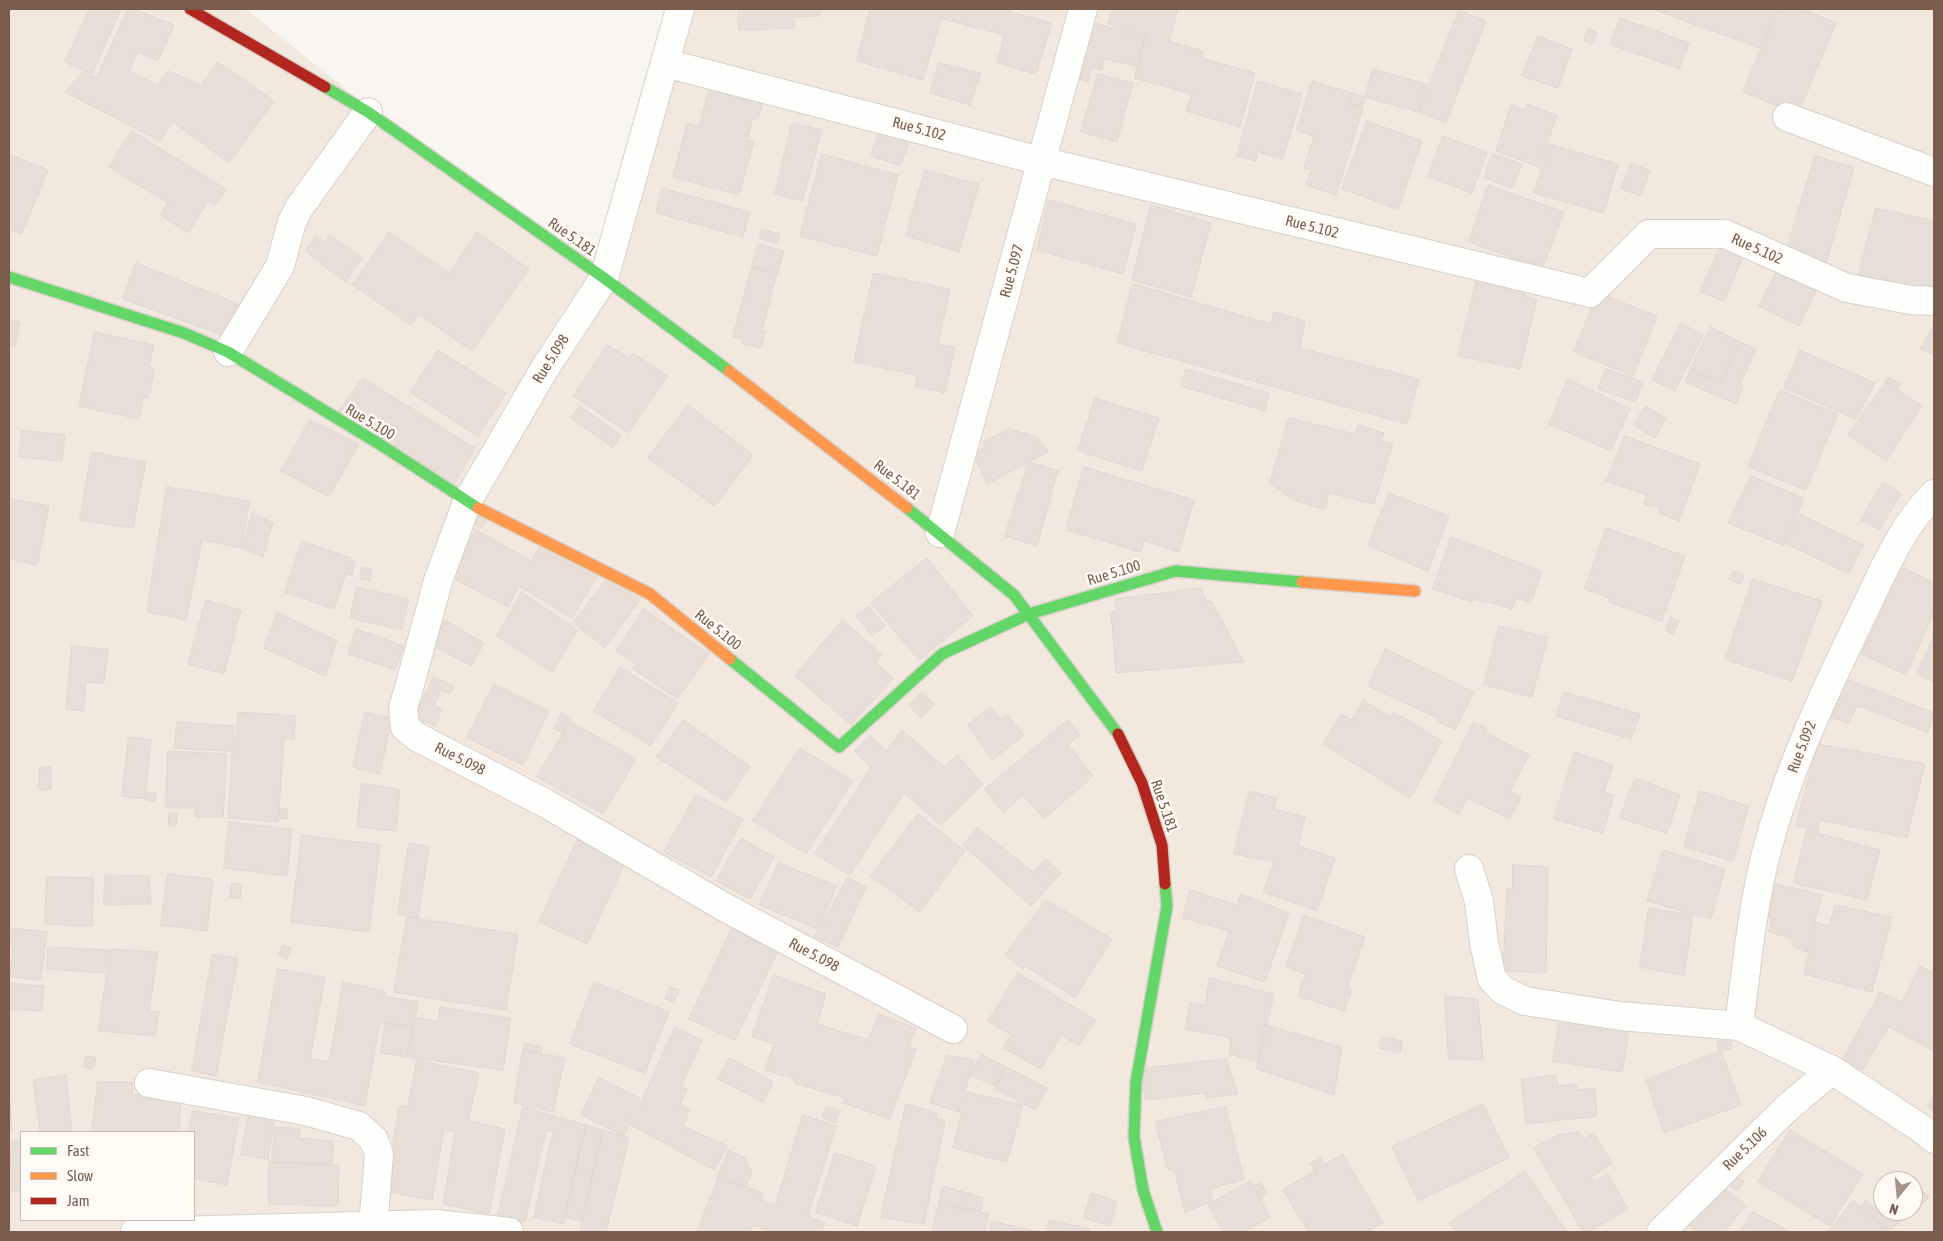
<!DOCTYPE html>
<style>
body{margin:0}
#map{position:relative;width:1943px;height:1241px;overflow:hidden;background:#f9f5f0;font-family:"Asap Condensed",sans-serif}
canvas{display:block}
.frame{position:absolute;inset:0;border:10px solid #7a5c4d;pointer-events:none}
.legend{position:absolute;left:20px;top:1131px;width:175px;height:90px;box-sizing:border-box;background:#fffaf3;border:1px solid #cabbb1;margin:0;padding:6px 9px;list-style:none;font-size:15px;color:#7a5c4d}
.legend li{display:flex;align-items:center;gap:10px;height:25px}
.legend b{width:25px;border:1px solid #cabbb1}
.north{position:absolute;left:1873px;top:1171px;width:50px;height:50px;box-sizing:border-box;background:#fffaf3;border:1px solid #cabbb1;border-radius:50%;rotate:197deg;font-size:14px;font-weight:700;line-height:20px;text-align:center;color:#7a5c4d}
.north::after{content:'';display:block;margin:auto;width:18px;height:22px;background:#a69286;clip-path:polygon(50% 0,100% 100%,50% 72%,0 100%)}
</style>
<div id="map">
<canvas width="1943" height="1241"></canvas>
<div class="frame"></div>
<ul class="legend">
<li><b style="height:6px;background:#63d668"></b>Fast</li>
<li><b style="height:6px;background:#ff974d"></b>Slow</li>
<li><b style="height:6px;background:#b3261e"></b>Jam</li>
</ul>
<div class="north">N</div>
</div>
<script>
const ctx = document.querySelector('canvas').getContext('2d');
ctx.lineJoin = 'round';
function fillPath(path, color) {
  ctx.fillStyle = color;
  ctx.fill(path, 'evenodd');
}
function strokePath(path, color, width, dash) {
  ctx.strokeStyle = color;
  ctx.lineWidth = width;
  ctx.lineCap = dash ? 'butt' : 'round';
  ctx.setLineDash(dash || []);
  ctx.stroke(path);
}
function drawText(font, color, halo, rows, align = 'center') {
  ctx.font = font + ' "Asap Condensed",sans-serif';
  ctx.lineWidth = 5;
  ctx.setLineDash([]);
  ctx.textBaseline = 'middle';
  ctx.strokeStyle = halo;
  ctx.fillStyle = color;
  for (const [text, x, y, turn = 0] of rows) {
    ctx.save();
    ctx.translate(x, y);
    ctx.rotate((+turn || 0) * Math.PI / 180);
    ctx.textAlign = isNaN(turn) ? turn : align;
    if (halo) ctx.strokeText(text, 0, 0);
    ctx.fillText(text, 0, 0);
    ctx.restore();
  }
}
const residential = new Path2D(`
 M9,9h237l143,115 204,138 89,-253h1252v1223h-1925zM21,1132h173v88h-173zM1883,1181h30v30h-30z`);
const building = new Path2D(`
 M90,9h31l-29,65 -27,-12z
 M128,9h6l40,16 -16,36 -20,-9 -9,19 28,14 11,-14 33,14 17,-23 56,39 -45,62 -56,-41 -13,19 -95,-49 18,-20 13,6z
 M738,9h82v7l-27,1 1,11 -55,2z
 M870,9h74l-21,71 -66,-19z
 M946,9h67l-2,3 41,11 -16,51 -39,-11 7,-28 -61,-16z
 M1113,9h65l-9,32 34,10 -2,7 54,15 -15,54 -54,-16 6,-17 -58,-16 12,-42 -38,-12z
 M1652,9h123l-14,39z
 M1778,9h24l34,14 -38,91 -55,-22z
 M1459,10l27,11 -40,102 -27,-11z
 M1620,18l69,25 -10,26 -69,-25z
 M1091,22l54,15 -8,29 -33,-7 -2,11 -22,-4z
 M1588,29l9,3 -4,12 -9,-3z
 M1538,36l34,13 -14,39 -36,-12z
 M939,63l42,10 -11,32 -40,-12z
 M1082,66l10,2 -4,14 -10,-3z
 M1373,69l54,15 -9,28 -53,-15z
 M1098,74l35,9 -16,59 -36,-10z
 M1258,81l44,13 -19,65 -25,-7 -2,9 -19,-5z
 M1312,81l40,12 -3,11 14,5 -27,86 -30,-10 5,-15 -7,-2 10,-32 -17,-5z
 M709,89l54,15 -5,15 -5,-1 -6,22 7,2 -15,53 -66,-18 14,-54 12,3z
 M1352,93l13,4 -3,11 -13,-4z
 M1527,104l30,11 -18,52 -43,-16 15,-46 14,5z
 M1367,121l55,20 -24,68 -56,-20z
 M792,123l30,7 -20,71 -27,-7z
 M882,123l30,11 -11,32 -30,-10z
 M132,131l94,58 -11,17 -7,-5 -20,32 -28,-18 8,-12 -59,-36z
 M1443,136l44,16 -15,41 -44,-16z
 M1549,144l69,20 -14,49 -70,-20z
 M9,154l39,16 -26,64 -13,-5z
 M822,154l76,21 -21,81 -77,-20z
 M1493,154l29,10 -9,24 -29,-10z
 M1815,156l39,11 -28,97 -40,-12z
 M1631,163l19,8 -9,25 -20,-7z
 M925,170l54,14 -20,68 -53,-16z
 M1488,185l76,27 -22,57 -73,-27z
 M662,188l88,24 -7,25 -87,-24z
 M1049,200l87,24 -13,50 -86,-24z
 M1151,205l60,18 -20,74 -59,-17z
 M1876,208l58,13v74l-76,-17z
 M762,229l18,5 -3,9 -17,-4z
 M389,232l60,41 28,-41 52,37 -57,82 -54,-37 -7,11 -58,-40z
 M330,235l32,23 -17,24 -40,-31 11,-15 9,7z
 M758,244l26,7 -7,23 -25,-7z
 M1720,247l23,10 -19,44 -24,-9z
 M136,263l115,46 -18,30 -110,-40z
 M752,267l25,7 -15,56 4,1 -5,17 -19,-4 1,-5 -10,-2z
 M1777,271l39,20 -17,35 -40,-20z
 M874,273l76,16 -12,55 17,4 -10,45 -30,-7 2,-11 -63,-13z
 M1478,275l49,12 -2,9 12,3 -17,70 -62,-13z
 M1133,284l138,40 3,-12 31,9 -5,27 119,31 -12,45 -290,-81z
 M1598,293l59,23 -24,60 -59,-24z
 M9,320l11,2 -5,25 -6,-2z
 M1681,323l22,12 -28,56 -23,-11z
 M1934,325v30l-13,-6z
 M1711,327l29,15 -20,41 -30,-13z
 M95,332l59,13 -5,20 5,5 -5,27 -6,1 -4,21 -60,-13z
 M1740,342l16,7 -16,36 3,1 -7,18 -51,-22 5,-11 30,12z
 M607,345l22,13 3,-5 36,23 -40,57 -54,-37z
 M438,350l68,43 -28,44 -68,-45z
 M1800,350l75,33 -19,36 -72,-31z
 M1186,369l83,24 -4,18 -84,-25z
 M1606,369l37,13 -7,20 -38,-13z
 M1888,377l13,7 -4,5 -11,-7z
 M363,378l112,70 -21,36 -116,-71z
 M1568,379l62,30 -19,42 -62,-27z
 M1886,382l36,24 -36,55 -38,-26z
 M1780,390l58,24 -32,76 -58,-23z
 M1095,398l64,20 -17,53 -64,-20z
 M688,405l65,50 -38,51 -67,-48z
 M580,406l41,29 -8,13 -42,-30z
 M1645,406l21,12 -11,20 -21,-13z
 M1289,418l66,16 3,-9 26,8 -3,8 12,3 -19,60 -45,-11 -4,16 -30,-8 -25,-18z
 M310,420l49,24 -30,53 -48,-26z
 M1009,429l28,8 11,15 -61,32 -14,-31 12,-5 -2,-6z
 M22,430l43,5 -3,26 -43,-4z
 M1625,436l75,28 -21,57 -21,-8 2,-5 -16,-4 3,-9 -41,-14z
 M92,452l54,10 -13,66 -53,-8z
 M1029,462l29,9 -21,75 -32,-10z
 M1084,467l110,33 -15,52 -35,-11 -3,11 -75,-22z
 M1751,476l53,22 -21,47 -55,-22z
 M1883,482l18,12 -22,36 -18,-10z
 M167,487l82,14 -7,47 -40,-8 -16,80 -39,-8z
 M1389,493l60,23 -21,55 -60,-25z
 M9,498l40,8 -12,59 -28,-6z
 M252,513l21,10 -10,34 -20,-8z
 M481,513l7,3 -6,12 -8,-3z
 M1800,514l63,31 -14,29 -64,-31z
 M1606,528l79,28 -23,65 -54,-19 1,-4 -24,-9z
 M476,530l56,31 9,-17 58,29 -27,45 -53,-32 -11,21 -59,-31z
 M1451,537l91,34 -11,32 -15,-5 -4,11 -25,-8 -1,2 -13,-4 -1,3 -39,-13z
 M302,541l49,17 -17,51 -49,-17z
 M927,558l46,58 -54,44 -48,-57z
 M351,560l4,1 -3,14 -6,-1z
 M1895,564l39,19v29l-28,63 -45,-21 25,-52 -6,-2z
 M362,567l10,2 -2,12 -10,-2z
 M1733,571l11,4 -3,9 -12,-4z
 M608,577l32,23 -35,48 -32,-25z
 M1753,579l69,22 -30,80 -67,-22z
 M357,587l52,12 -7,31 -52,-12z
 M1201,588l5,13 6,1 32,60 -128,11 -5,-61 6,-2 -3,-10z
 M522,592l55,38 -25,42 -55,-36z
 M206,600l35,10 -17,64 -36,-10z
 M869,606l16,20 -13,10 -16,-20z
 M644,609l65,45 -32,45 -44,-30 4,-5 -21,-13z
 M277,612l60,29 -12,35 -61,-28z
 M1671,617l8,4 -6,14 -7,-4z
 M445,620l39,23 -13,23 -38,-20z
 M843,620l39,35 -6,8 17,15 -42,47 -56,-49z
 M1499,626l49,11 -16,60 -48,-12z
 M356,629l48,17 -9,24 -47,-16z
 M1934,636v46l-17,-8z
 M72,646l36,3 -4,34 -18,-1 -2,29 -18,-2z
 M1386,649l88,43 -19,38 -18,-9 1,-3 -70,-32z
 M620,667l58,36 -27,43 -57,-35z
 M434,677l20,9 -4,8 -9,-4 -7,15 8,4 -7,17 -20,-9z
 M1844,678l90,35 -6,20 -71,-28 -8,18 -21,-6z
 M494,684l55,27 -26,54 -56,-27z
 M922,692l12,12 -13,14 -12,-13z
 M1564,692l76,22 -9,25 -75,-23z
 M1363,700l28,17 3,-5 48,29 -32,57 -87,-54 18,-30 11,6z
 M991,707l9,12 7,-5 17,21 -32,25 -24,-35z
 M238,712l58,4 -2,23 -10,-1 -6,84 -50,-4 4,-67 -58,-3 3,-26 56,4v9l3,1z
 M365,712l27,6 -12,56 -27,-7z
 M562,713l9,6 -8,14 -9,-4z
 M683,720l67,46 -24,36 -69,-45z
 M1068,720l12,15 -12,9 25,32 -49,43 -21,-24 -20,18 -18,-24z
 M570,721l66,38 -33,55 -66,-37z
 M1474,722l13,6 -2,4 44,23 -19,36 11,6 -11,22 -43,-21 -8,16 -25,-13z
 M902,730l42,37 13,-12 26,29 -42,41 -37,-32 -54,82 -35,-21 56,-87 -17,-16 16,-15 16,15z
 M129,737l22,3 -6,59 -23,-3z
 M1818,744l107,20 -18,74 -87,-18 -2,11 -22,-5z
 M800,748l53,33 -47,73 -53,-33z
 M168,751l59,3 -4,63h-28v-9h-29z
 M1575,752l38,13 -9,27 10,3 -11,38 -49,-14z
 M40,767h11v23l-12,-1z
 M1635,778l45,17 -13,38 -47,-15z
 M362,783l38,7 -4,41 -39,-4z
 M1250,791l27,7 -3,11 31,8 -7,29 37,12 -18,53 -54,-19 11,-30 -40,-8z
 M1700,791l49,15 -16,55 -49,-14z
 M147,792l9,1 -1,8 -9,-1z
 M696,795l47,24 -32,58 -47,-25z
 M279,809h9l-1,10 -8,-1z
 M169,813h8l-1,13h-7z
 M918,814l47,37 -45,61 -49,-36z
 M229,822l63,7 -5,47 -63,-8z
 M978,828l55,44 13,-13 15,14 -30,33 -68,-61z
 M1807,830l73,20 -13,50 -73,-17z
 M302,835l78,10 -11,87 -78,-10z
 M741,838l33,19 -24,42 -34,-18z
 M578,839l48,22 -39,83 -48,-22z
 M409,843l20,4 -11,71 -20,-4z
 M1663,850l62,19 -14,50 -64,-18z
 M779,863l58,23 -19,43 -59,-24z
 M1513,865l35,2 -2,106 -43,-2 4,-83 5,1z
 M168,874l45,5 -6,52 -46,-6z
 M105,875l44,1 2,28 -47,1z
 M47,877l47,1 -2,48 -47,-2z
 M848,877l18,10 -28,60 -23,-10z
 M232,883l10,2 -2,14 -10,-2z
 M1776,884l46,11 -15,57 -14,-5 1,-8 -25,-7 3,-13 -5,-2z
 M1190,890l47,15 4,-11 48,19 -24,69 -48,-16 12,-35 -46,-13z
 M1046,900l66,39 -37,59 -51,-33 -1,4 -18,-14z
 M1835,905l57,12 -20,75 -68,-18 12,-52 13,4z
 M1649,908l44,7 -9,60 -44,-8z
 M1304,915l61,22 -17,50 4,2 -8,22 -46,-15 7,-22 -19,-7z
 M407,917l111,17 -12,76 -112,-18z
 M734,924l46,23 -45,93 -46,-21z
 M9,928l38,4 -6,48 -31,-3 3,-30h-4z
 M283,945l8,3 -4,11 -8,-4z
 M48,947l60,3 -4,23 -57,-4z
 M110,949l48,3 -9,59 10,1 -4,24 -56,-5z
 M213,954l25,4 -22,118 -24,-5z
 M1920,966l14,7v78l-45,-24 -27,44 -20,-11 38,-68 22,10z
 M278,969l47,8 -15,82 19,3 14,-80 42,9 -1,5 34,6 -3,16 23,3 2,-14 71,11 -8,52 -96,-13 6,-30 -33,-5 -15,84 -107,-24z
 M1018,973l78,47 -18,26 -16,-11 -21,34 -38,-21 8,-13 -23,-14z
 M774,975l52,19 -9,30 51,16 11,-26 37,14 -7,19 7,2 -26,70 -47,-16 2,-5 -51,-15 1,-4 -30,-9 9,-26 -22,-7z
 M1210,978l64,16 -15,68 -30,-8 2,-16 -46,-9 5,-27 15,3z
 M594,982l75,30 -24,61 -75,-29z
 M9,983l35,3 -2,25 -33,-2z
 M670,987l9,3 -5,13 -9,-4z
 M1445,996l33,3 5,61 -34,-1z
 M1561,1014l69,10 -8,48 -69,-11z
 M385,1023l28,4 -6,30 -26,-4z
 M1266,1025l76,22 -8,48 -77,-26z
 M675,1027l27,13 -21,47 6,2 -7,16 10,4 -7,17 44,20 -13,24 -83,-45z
 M1382,1037l20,4 -2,12 -21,-5z
 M1731,1039l1,10 -13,2 -2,-10z
 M525,1043l17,4 -1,6 -18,-3z
 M523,1050l42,8 -12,54 -39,-9z
 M1721,1051l20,54 -77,28 -18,-53z
 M947,1055l27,5 -15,52 -29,-9z
 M982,1055l24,12 -10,19 -26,-11z
 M86,1056l10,2 -3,11 -9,-2z
 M730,1058l43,24 -10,20 -45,-23z
 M1226,1059l12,35 -31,4 -1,-5 -61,7 -3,-31z
 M417,1060l62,13 -11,48 37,8 -16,85 -46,-10 12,-72 -11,-2 -12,70 -47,-9 14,-85 8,1z
 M1006,1067l41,21 -11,22 -41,-21z
 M66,1075l6,57h-32l-7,-51z
 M1556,1075l2,11 18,-2 1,6 18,-2 2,28 -71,8 -5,-44z
 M599,1078l41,20 -16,38 -43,-21z
 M98,1082h35l-1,12 49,4 -2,34h-87z
 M9,1087l3,45h-3z
 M967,1092l56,13 -16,57 -54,-14z
 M1934,1096v15l-6,-4z
 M906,1104l31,9 -1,6 9,2 -21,103 -43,-7z
 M1483,1104l26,54 -91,43 -26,-54z
 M827,1106l13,5 -4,12 -14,-6z
 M523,1107l63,18 -23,99 -29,-7 19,-86 -7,-1 -21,92 -27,-6z
 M1226,1107l18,72 -34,10 3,11 -28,13 -11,-44 -6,1 -13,-48z
 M193,1111l46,7 -12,67 -33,-6v-47h-6z
 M249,1113l26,4 -7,42 -27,-4z
 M803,1115l33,11 -28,90 17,7 -4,9h-50l-18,-7 -3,7h-53l21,-55 45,16 -2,7 14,5z
 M586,1125l17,5 -21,91 -17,-4z
 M275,1127l25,2 -1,9 35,3 -2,23 -60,-2z
 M603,1130l26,8 -23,94h-26z
 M1790,1130l73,44 -33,52 -72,-44z
 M1579,1132l4,8 11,-7 18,31 -21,13 3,5 14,-8 20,35 -40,23h-5l-49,-84 23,-13z
 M12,1140h9v51h-12z
 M728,1151l16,6 8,15 -6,15 -28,-10z
 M835,1153l41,13 -19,60 -41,-13z
 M1343,1154l40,69 -16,9h-58l-26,-42z
 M1320,1157l4,8 -9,6 -5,-7z
 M269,1162l70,3 -1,41 -69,-2z
 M1525,1171l42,61h-111l-6,-9z
 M1735,1175l9,7 -6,9 -9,-6z
 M1904,1175l7,6h-12z
 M1885,1179l3,2h-5v13l-7,-6z
 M1251,1181l19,36 -26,15h-20l-16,-27z
 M1260,1182l7,12 -7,4 -6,-11z
 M1913,1183l17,14 -41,34 -29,-25 6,-6 8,8 9,-11v14h30z
 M943,1186l40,12 -3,14 -41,-9z
 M1722,1186l24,19 -22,27h-26l-9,-7z
 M1091,1193l26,8 -7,25 -26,-8z
 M1853,1201l7,5 31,26h-63z
 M939,1203l50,11 -5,18h-52z
 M1753,1212l38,20h-51z
 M1049,1220l41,9 -1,3h-43z
 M992,1221l46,11h-48z`);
const street = new Path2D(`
 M680,9l-76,269 -59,90 -78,134 -29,79 -29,107 -6,20 2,19 12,10 128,66 181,105 227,121
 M665,63l376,98 549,132 59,-59h76l122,54 64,12 23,1
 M1787,117l147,55
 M228,352l52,-86 12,-44 7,-14 69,-96
 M940,533l143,-524
 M1469,869l10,32 5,42 8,36 12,12 21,10 95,15 119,10 93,44 90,59 12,10
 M1739,1026c7,-54 12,-110 25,-164 21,-87 60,-169 99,-249 20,-42 38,-86 71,-119
 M149,1083l157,28 53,15 15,14 5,14 -6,73
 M135,1232l301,-8 73,8
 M1661,1232l126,-124 45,-38`);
const fast = new Path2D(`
 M325,87l43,25 236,166 125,93
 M9,277l175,56 44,19 153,93 97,63
 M907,508l107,87 104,139
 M730,659l109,88 103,-93 87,-40 146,-43 127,11
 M1157,1232l-14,-42 -9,-53 2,-55 31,-176 -2,-22`);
const slow = new Path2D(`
 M729,371l178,137
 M478,508l172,86 80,65
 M1302,582l113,9`);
const jam = new Path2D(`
 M190,9l135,78
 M1118,734l24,49 20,62 3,39`);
const streetNames = [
 ["Rue 5.102",919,129,15],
 ["Rue 5.102",1312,227,14],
 ["Rue 5.181",572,237,35],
 ["Rue 5.102",1757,249,24],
 ["Rue 5.097",1012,271,-75],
 ["Rue 5.098",551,359,-58],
 ["Rue 5.100",370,422,31],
 ["Rue 5.181",897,480,38],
 ["Rue 5.100",1114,573,-17],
 ["Rue 5.100",718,630,39],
 ["Rue 5.092",1802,747,-69],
 ["Rue 5.098",460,759,27],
 ["Rue 5.181",1164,806,71],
 ["Rue 5.098",814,955,28],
 ["Rue 5.106",1745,1149,-44]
];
fillPath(residential, '#f2e8de');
fillPath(building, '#e6ded7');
strokePath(building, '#e2d8d2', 1);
strokePath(street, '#d7d1cb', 30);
strokePath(fast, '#d9d2cb', 14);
strokePath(slow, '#d9d2cb', 14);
strokePath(jam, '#d9d2cb', 14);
strokePath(street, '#fefefd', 28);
strokePath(fast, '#63d668', 11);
strokePath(slow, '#ff974d', 11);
strokePath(jam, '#b3261e', 11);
drawText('15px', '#7a5c4d', '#fffaf3', streetNames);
</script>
